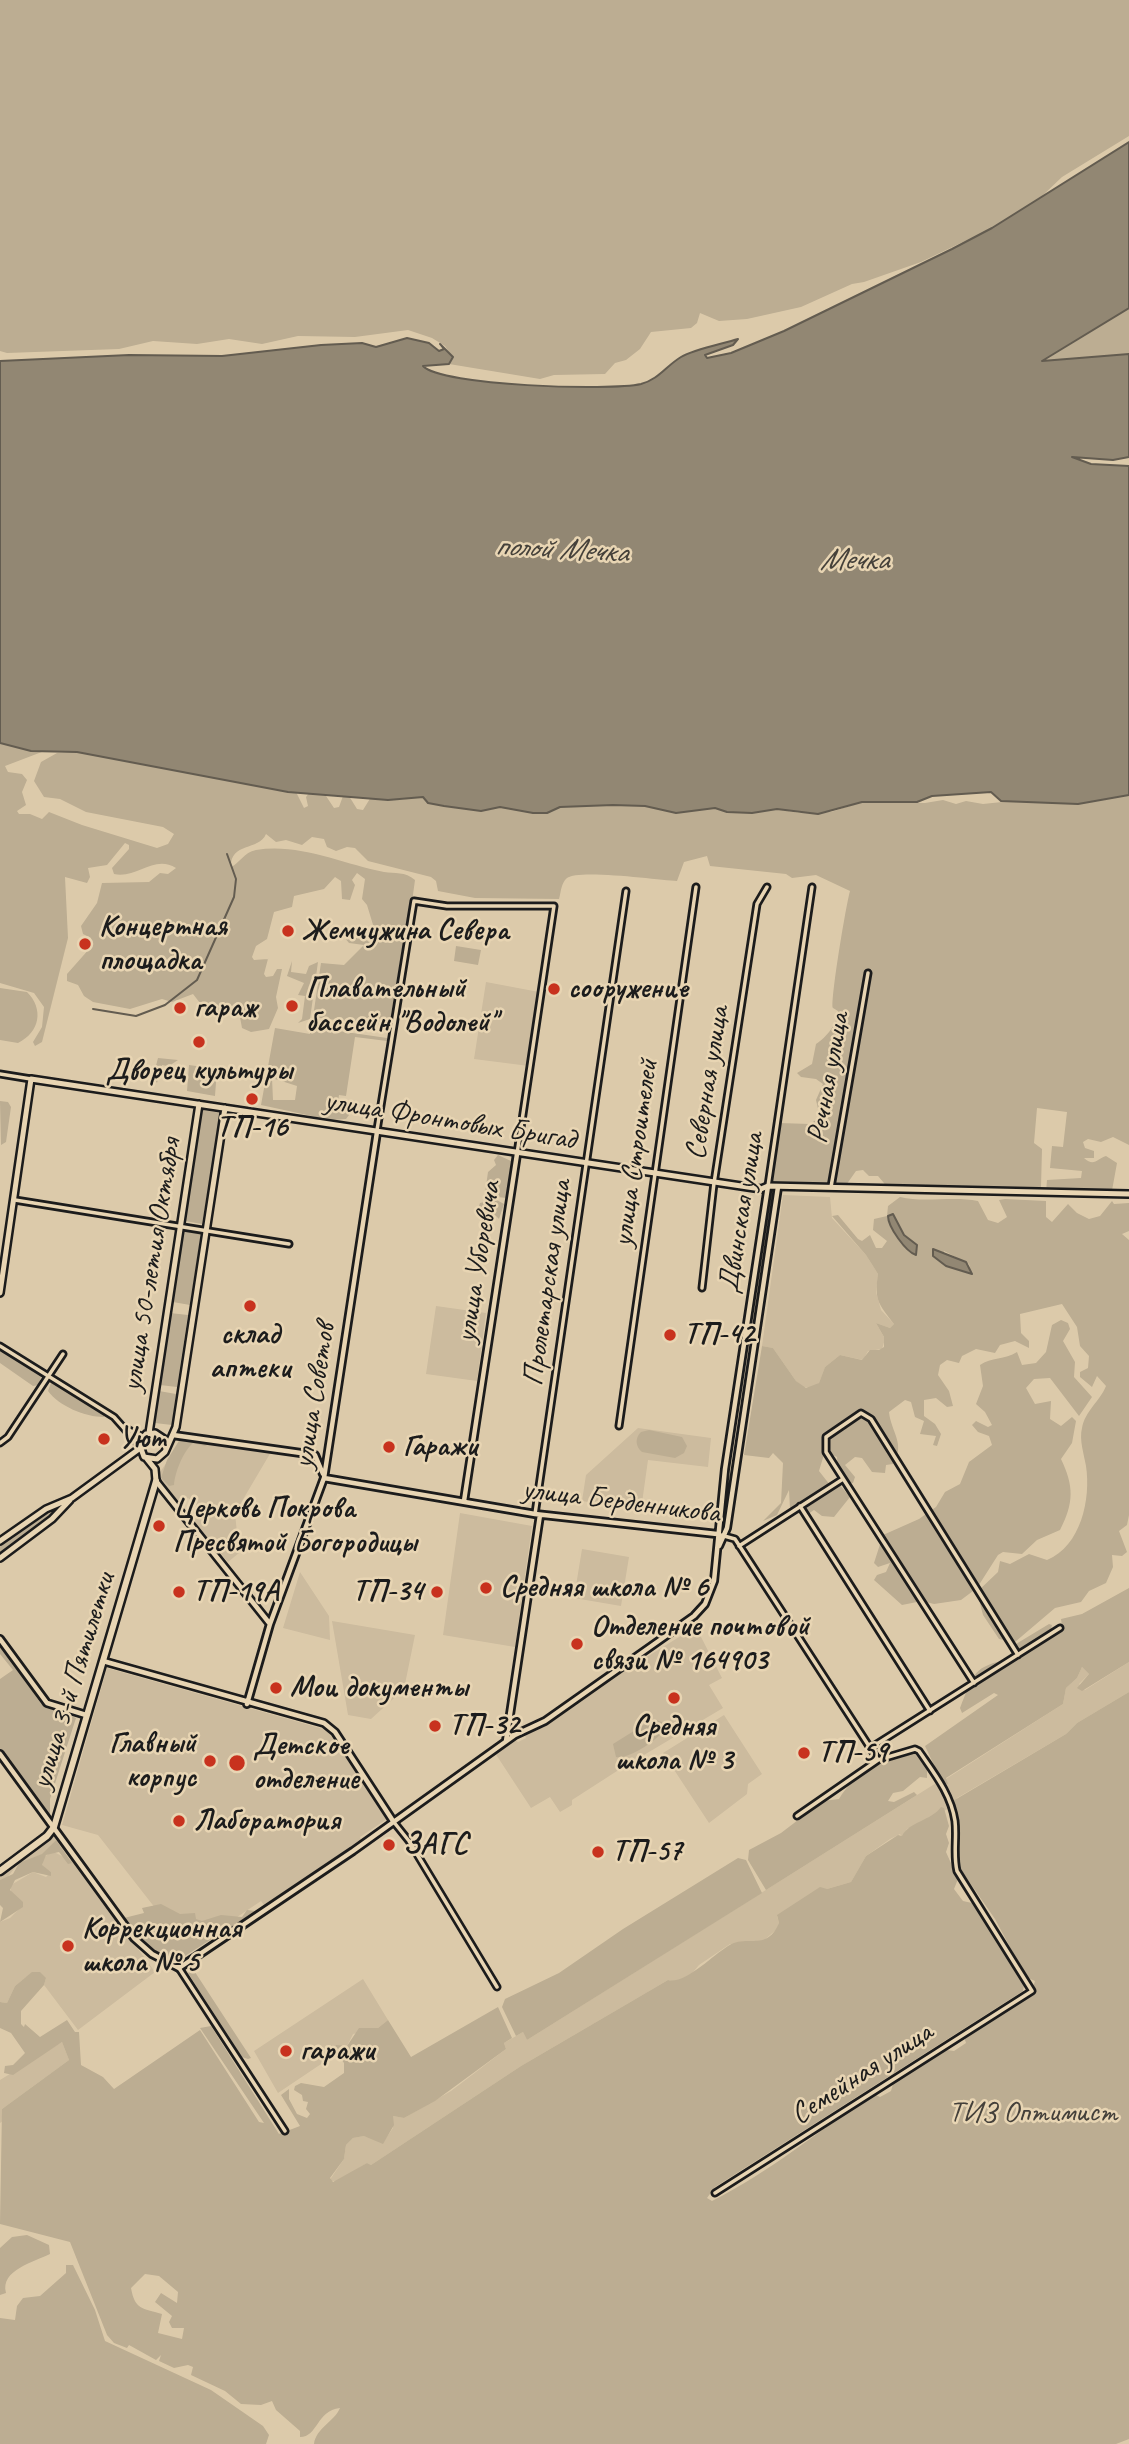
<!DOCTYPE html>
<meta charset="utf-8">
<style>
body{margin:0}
canvas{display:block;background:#dccaaa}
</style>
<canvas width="1129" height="2444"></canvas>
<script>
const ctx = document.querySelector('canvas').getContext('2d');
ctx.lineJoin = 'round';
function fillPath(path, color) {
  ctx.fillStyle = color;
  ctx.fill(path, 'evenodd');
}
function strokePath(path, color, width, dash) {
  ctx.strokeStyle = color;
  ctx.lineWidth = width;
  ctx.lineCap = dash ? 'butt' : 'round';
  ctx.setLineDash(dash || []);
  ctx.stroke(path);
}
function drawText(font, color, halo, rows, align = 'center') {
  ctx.font = font + ' Caveat,sans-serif';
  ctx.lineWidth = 5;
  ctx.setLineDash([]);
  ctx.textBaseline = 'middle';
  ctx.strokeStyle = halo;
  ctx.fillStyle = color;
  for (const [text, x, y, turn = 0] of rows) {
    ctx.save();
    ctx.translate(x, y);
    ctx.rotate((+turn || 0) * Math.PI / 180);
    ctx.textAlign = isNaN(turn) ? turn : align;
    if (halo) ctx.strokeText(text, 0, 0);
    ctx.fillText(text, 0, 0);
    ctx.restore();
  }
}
const built = new Path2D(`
 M486,982l53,10 -10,74 -55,-7z
 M783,1195l47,2 2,21 34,37 12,19 -2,18 5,18 13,14 -4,4 -14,-5 9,16 -3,10 -14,2 -5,9 -23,-5 -15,12 -6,16 -8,5 -8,-1 -7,-6 -23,-33 -11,-2z
 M436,1306l50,7 -9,68 -51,-7z
 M638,1428l73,10 -3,29 -60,-7 -7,50 -59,-9 4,-26z
 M183,1439l88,13 -36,61 4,40 -11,9 -37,-43 5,-15 -8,-6 -8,6 -22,-29z
 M460,1513l72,13 -17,121 -72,-12z
 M582,1549l47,8 -8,49 -47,-8z
 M300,1572l29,44 1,24 -47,-12z
 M332,1621l83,14 -11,54 -33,30 -23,-4z
 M692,1629l7,4 23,45 -13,7 14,23 -106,63 -45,29v5l-12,7 -10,-15 -19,11 -36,-55 19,-14 4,3 8,-4 -2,-5z
 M1129,1662v30l-52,31 -11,11 -109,64 -2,6 -22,14 -26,11 -5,8 -2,-3 -10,5 -24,17 -15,26 -24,7 -50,27 2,7 -2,6 -15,13 -32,2 -31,21 -10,12 -14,5 -7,-2 -147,86 -150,99 -4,-2 -29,18h-9l15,-22 2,-14 7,-7 11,-2 20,5 9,-13v-12l11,2 47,-27 55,-42 -2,-6 19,-11 4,8 414,-260 6,4 -1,-5 117,-75 3,-16 11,-10 5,-11 7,7 -10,10 6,6z
 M107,1668l220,62 60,89 -27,18 1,3 -97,65 -3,-4 -73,49 -90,-115 -36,-10z
 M724,1715l38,59 -14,10 -1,10 -38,29 -46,-70z
 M55,1836l100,136 -77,58 -34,-45 2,-7 -20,-1 -11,9 -8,17 -7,-1v-80l10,-4 13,-13 -12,-13v-7l22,-13 13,5 5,-5 -9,-6 1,-8 9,-7 20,10 -16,-21 -13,14 -25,10 -12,15 -6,1v-3z
 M363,1979l25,41 -10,8 -25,6 -6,12 -13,3 2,5 -58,39 -24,-42z
 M62,2042l7,18 -67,49 2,11 -4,3v-43z`);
const green = new Path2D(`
 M0,0h1129v136l-67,41 -22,21 -48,30 -71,34 -57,20 -12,2 -51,23 -54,12 -28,2 -19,-8 -3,10 -6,5 -40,4 -11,17 -14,11 -11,3 -10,11 -51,1 -14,4 -91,-15 4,-6 -8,-12 -13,-8 -24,-8 -53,7 -57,-1 -36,8 -33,-5 -32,5 -44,-3 -34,8 -112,4 -7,-2z
 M1129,308v46l-87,7c26,-21 60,-34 87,-53z
 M0,743l31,8 16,-1 -42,16 3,6 14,2 5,6 -5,12 4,13 -9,6 2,3h11l12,5 7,-7 33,13 75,23 11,-4 6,-10 -11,-7 -77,-15 -26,-13 -16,-2 -10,-16 7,-19 16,-9 20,-1 219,40 8,16 4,-2 -2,-9 4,-5 16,4 8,12 5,-1 4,-11h6l8,13 6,1 8,-13 26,3 26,-3 5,6 16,3 37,5 19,-4 33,6h14l13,-6 53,-2 32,1 31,7 39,-5 31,5 31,-4 22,4 32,-1 31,-10 63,1 18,-3 13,4 10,-3 17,3 38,-4 57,4 51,-9v350l-16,-8 -12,5 -13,-3 -5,3 2,6 9,3v7h-10c10,9 13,1 22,-2l11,7 -6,33 -65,-4 1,-12 34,-2 1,-7 -32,-3 2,-22 11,1 4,-35 -30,-4 -3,35 8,6 -1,38 -146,3 -6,-1 -11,-13h-9l-6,-6 -7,1 -12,17 -73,-4 8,-61 31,1 10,-7 -4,-17 7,-16 -7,-5 -15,-2 -4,-4 15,-9 4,-20c10,-6 22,-21 22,-33l-5,-3c-3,-6 13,-103 17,-117l-34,-16 -24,3 -6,-4 -76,-8 -3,-10 -23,6 -7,19c-18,-1 -99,-12 -110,-3 -6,5 -6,14 -8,21l-84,-1 -37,-7 -2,-10 -5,-4 -63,-16 -13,-13 -8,-1 -11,4 -9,-4 -3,-8 -12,-2 -10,8 -16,-5 -10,2 -10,-8c-7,17 -36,8 -35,33 8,-3 13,-15 25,-17 44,-7 86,14 128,22 11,2 21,-1 31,8l-9,66 -4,4 -13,77 -76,-10 8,-54 23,2 20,-20 -15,-2 -5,-6 1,-5h11l13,10 8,-4 -10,-33 -5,-6 3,-20 -8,-6 -5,7 3,5 -5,15 -8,-1 -1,-18 -6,-4 -11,12 -30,7 -2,11 -18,5 -7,27 -11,7 -4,11 2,3 14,-1 1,-4 -5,19 2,3 7,-1 4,-7h5l-6,28 2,11 -9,21 -18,3 -9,-4 -3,-16 -7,-6h-7l-11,10h-4l-17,-22 -21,8 -10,-3 -32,10 -37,-7 -9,-6 -6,-11 -11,-4v-7l23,-26 1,-10 -8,-4 -2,-8 16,-23 5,-20 47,-1 11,-9 8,1 8,-6c-22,-14 -39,11 -62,6l-2,-6 17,-19v-4l-4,-2 -18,22 -19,3 2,9 -3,6 -22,-6 3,61 -26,104 -7,4 -2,-4 9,-15 2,-20 -10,-14 -34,-10z
 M456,946l25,4 -3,15 -24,-4z
 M292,961l-1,11 15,2 3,-8 9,-4 -8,57 -12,4 4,-4 3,-23 -7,-1 6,-12 -17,-7z
 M0,988l27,4c17,17 13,40 -9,51l-18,-3z
 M311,1027l76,11v3l-32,-4 -9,59 -7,-1 -2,13 10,2 2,5 -3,4 -16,1 -69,-15 14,-77 35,6zM272,1078l25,8 -2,14h-22z
 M158,1058l20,2 -6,4 -4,16 -3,-1 2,-13 -5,-1 -5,18 -4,-6z
 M189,1065l28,4 -2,27 -28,-5z
 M0,1101l8,1 3,5 -5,35 -5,3z
 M202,1110l19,3 -19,111 -17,-3z
 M498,1155l13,6 -4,37 -20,-2 -2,-3 3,-21 8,-7 -2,-5z
 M900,1197c23,6 53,-1 78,4l10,19 10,3 9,-6 -8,-17 6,-1 41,2v16l6,5 16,-18 9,9 12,6 11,-3 12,-15 2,3 15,-1v28l-7,3 7,6v275l-2,10 -8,6 8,21 -5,4 -10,-1 1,12 -7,16 -17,8 -8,11 -26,6 -40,34 -16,-3 -16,-24 -6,-23 21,-20 2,-11 10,3 19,-10 18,6c34,-14 44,-61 39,-94 -2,-12 -7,-26 -4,-38 3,-17 18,-27 24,-42l-9,-10 -5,11 -12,-10v-5l8,-4 1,-12 -9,-10 -3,-19 -15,-23 -42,10 1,19 8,8v7l-14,-7 -15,4 -5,8 -19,-4 -14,7 -3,7 -12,-3 -7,5 -2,10 11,16 4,15 -6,1 -11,-9 -12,2v16l11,8 6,10 -4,12 -4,-1 3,-9 -16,-2 4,-13 -9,-4 -4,-15 -6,-2 -16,12c2,20 17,32 4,52l-7,1 -1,8 -13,-1 -10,-14 -7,-1 -10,8 10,12 -2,6h-4l-11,-12 -1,-14 -12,-6 -6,20 11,14 9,-1 11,13 -16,20 -12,-1 -8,-6 -6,4 -13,-1 -5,-4 -1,-19 -12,25 -14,6 18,-18 2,-40 -10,-10 -4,5 -25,-3 18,-109 11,2 23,33 10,7 13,-5 6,-16 15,-12 22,5 8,-10h9l5,-3v-10l-8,-14 14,5 4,-4c-15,-20 -20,-23 -16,-50l-12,-19 -34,-39 6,-1 20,24 4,2 8,-6 6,13h6l5,-7 -14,-11 1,-11 13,-3 1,-10zM944,1251l25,13 2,9 -25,-7z
 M495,1199l9,5 -5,15 -8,-8 -13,-2 2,-6z
 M184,1230l17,3 -11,72 -17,-3z
 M170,1313l18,2 -11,72 -17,-2z
 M1061,1320l7,3 2,6 -7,12 12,21 -1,15 18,20 -13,19 -29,-38 -16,1 -8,9 9,16 16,-3 -1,18 11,7 11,-9 4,4 -4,22 -11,16c13,27 13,44 -1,71l-23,10 -15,14 -19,-2 -5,3 -21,33 -16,12 -27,4 -12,-3 -20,4 -28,-25 3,-5 9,-3 4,-9 -12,4 -4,-4 9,-28 36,-16 17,-12 9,-15 15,-8 9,-22 23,-17 -3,-9 -11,-4 -6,-7 4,-4 12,6 4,-2 -7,-13 -9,-8 7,-18 -3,-21c11,-8 25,-5 37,-13l5,13 14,-2 10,-11 6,-27z
 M0,1350l42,23 -3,12 -6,1 -33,-23z
 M55,1382l49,30v5c-19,0 -45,-11 -56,-26l3,-8z
 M159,1391l17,3 -4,31 -17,-2z
 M649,1430l33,7 5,9 -3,7 -9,5 -33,-6c-7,-6 -7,-14 -1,-20z
 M182,1436h16l13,7 -6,3 -12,-3c-10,9 -18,29 -19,42l-5,1 -8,-8 6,-18z
 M55,1508l2,2 -57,45v-10z
 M1129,1588v74l-47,29 -5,-3 12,-14 -7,-7 -5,11 -11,10 -3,16 -117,74 2,6h-5l-18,-38 73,-51 -4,-2 -32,20 -2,-5c14,-35 13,-42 51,-49l5,-4 -7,-6 2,-2 38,-23 3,1 -2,8 5,1 7,-8 -1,-7 21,-5z
 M0,1642l41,62 35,14 -26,81v16l-50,-66v-70l13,-9 -13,-16z
 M1129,1692v747l-13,5h-802c2,-16 20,-22 26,-36 -24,3 -22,29 -40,29v-6l-24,-21 -4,-9 -11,4 -20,-1 -16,-13 -34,-16 2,-8 -5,-2 -14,3 -15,-7 2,-6 -5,5 -27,-15 -2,3 -13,-5 -7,-8 -37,-93 -70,-18 2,-115 67,-49 -7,-18 -49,33 -9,-2 1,-7 8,-1 12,-12 -14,-20 -11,-5v-26l7,1 8,-17 17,-14h8l6,6 -2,7 -23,26v13l3,3 1,-3 15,13 27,-17 8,12h4l2,33 22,12 11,12 86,-59 59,92 5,1 -64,-95 11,-2 68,108 21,-8 -19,-31 8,-6v10l8,15 10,4 3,-4 -4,-5 2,-7 -5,-1 -1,-6 -8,-5 1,-4 6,-3 23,4 20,-14v-10l-10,-14 2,-4 11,1 12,-18h19l10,-8 23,37 87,-50 14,31 -8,5 2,6 -71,52 -31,17 -11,-2 1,9 -11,19 -19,-8 -11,2 -7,7 -2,14 -14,19 3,4 34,-19 4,2 150,-99 147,-86c16,5 44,-24 60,-34 19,-13 38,7 51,-23l-2,-8 43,-28 7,2 24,-7 15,-26 32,-21 4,1c8,-15 29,-15 39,-29l3,1 5,18 -3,8 3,9 -3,9 12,27 -4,10 9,12 9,2 52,82 -1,6 -308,196 -8,11 5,3c58,-29 106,-70 162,-107l6,3 11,-6 2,-7 54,-34 7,1 12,-8 -2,-6 66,-40 5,-16 -9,-4 -31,-58 -34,-49 -4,-11 1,-47 -5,-11 113,-67 11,-11zM145,2274l14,2 19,16 -1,11 -16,-10 -6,9 17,14 -3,6 3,6h12l-2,11 -24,-6 4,-19c-20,-6 -27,-4 -31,-26z
 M653,1719l9,3 3,7c-7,11 -37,31 -49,28l-3,-13z
 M914,1753l13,16v9l-7,-1 -17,14 -10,2 -5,8 6,1 20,-10 3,3 -151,95 -18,-30 1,-10 32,-17 42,-32 16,-2c15,-26 47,-40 75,-46z
 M56,1840l16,23 -4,1 -9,-12 -13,3 -4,10 9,7v4l-18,-4 -18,8 -5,10 13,12v5l-23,15 3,-14 -3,-3v-25l13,-6 6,-11 23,-9z
 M738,1858l8,2 16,33 -235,147 -4,-8 -7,4 -14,-29 3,-8 54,-26 64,-44z
 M161,1904l19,10 15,-1 1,6 6,2 19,-6 21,2 5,-7 9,1 -79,50 -27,-12 -26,-31 20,-5 -2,-5z
 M193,1969l58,89 -3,1 -6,-2 -54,-84z
 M27,2235l22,10 1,9c-16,8 -50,16 -44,39l-6,2v-47l12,-11z
 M66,2265h7l22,45 10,31 106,49 52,36 6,9 -3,9h-266v-126l15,2 2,-14 6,-8 17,-2 26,-23z`);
const water = new Path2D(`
 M1129,142v166l-87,53 87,-7v103l-16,3 -41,-3 19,7 38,2v329l-51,9 -77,-3 -10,-9 -59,4 -15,6h-55l-44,12 -41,-5 -25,4 -25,-1 -12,-4 -39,5 -31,-7 -32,-1 -53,2 -13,6h-14l-33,-6 -19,4 -37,-5 -16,-3 -5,-6 -35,3 -100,-8 -211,-40 -46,-1 -31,-8v-382l129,-6 93,1 99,-11 41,-2 14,4 31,-9 22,5 10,8 5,-2 -4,-5 13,13 -4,7 -26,2c18,20 188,25 218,18 18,-5 25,-18 40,-27 13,-8 41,-13 57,-18l-5,6 -28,10 2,3 24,-5 53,-22 168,-82 40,-21z
 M893,1214l11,21 13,10 -1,10c-10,-3 -28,-28 -28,-39z
 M933,1249l33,13 6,12 -26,-8 -13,-10z`);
const stream = new Path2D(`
 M93,1009l43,7 29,-11 32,-25 37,-83 2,-18 -9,-25`);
const minor = new Path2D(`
 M0,1074l31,5
 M377,1130l37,-229 33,5h107l-37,248
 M768,1186l44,-299
 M831,1187l37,-214
 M15,1200l274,44
 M702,1288l12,-105 43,-279 10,-17
 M0,1346l114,71 24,27
 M619,1426l77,-539
 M125,1428l18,9
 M0,1443l8,-6 55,-83
 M800,1506l130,205
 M535,1514l91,-623
 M717,1534l18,5 143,221
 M739,1546l104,-67
 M974,1683l-148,-231v-15l35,-24 10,6 147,236
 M872,1747l188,-119
 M393,1821l16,20 88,146
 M179,1968l106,163
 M715,2193l317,-202 -75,-120c-4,-17 0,-33 -2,-50 -4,-27 -21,-48 -36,-70l-4,-2 -37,11 -81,56`);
const tertiary = new Path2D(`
 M173,1435l142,20 8,19
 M324,1478l211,36 182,20
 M156,1481l114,143
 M464,1501l53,-347
 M719,1546l8,-18 51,-341
 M0,1639l47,64 39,12
 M103,1661l221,62 11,9 58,89
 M247,1704l23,-80 54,-146 53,-346
 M506,1741l34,-226
 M0,1754l134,184 18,16 27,14 174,-117 162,-116 30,-14 149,-105 11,-12 9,-23 11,-112 43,-283`);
const secondary = new Path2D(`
 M0,1293l31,-214 730,110 7,-3 361,8
 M149,1433l50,-329
 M166,1449l-2,-10 -9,-6 -9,1 -7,9 5,14 13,2 8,-7 11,-25 49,-319
 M147,1459l8,10 1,12
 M0,1541l46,-32 26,-11 67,-49
 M0,1558l52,-39 18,-19`);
const primary = new Path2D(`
 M0,1871l47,-35 7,-9 102,-346`);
const markers = [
 [288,931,7,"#c8321e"],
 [85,944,7,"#c8321e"],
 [554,989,7,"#c8321e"],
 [292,1006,7,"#c8321e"],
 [180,1008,7,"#c8321e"],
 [199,1042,7,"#c8321e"],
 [252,1099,7,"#c8321e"],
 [250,1306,7,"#c8321e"],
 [670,1335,7,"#c8321e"],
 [104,1439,7,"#c8321e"],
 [389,1447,7,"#c8321e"],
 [159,1526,7,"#c8321e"],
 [486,1588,7,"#c8321e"],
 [179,1592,7,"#c8321e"],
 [437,1592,7,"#c8321e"],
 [577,1644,7,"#c8321e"],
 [276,1688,7,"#c8321e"],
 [674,1698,7,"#c8321e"],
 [435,1726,7,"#c8321e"],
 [804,1753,7,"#c8321e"],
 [210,1761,7,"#c8321e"],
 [237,1763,9,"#c8321e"],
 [179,1821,7,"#c8321e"],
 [389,1845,7,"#c8321e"],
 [598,1852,7,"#c8321e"],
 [68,1946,7,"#c8321e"],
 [286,2051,7,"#c8321e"]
];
const poiNames = [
 ["Концертная",99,927],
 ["площадка",99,961],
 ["Жемчужина Севера",302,931],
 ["Плавательный",306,989],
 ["бассейн \"Водолей\"",306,1023],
 ["сооружение",568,989],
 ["гараж",194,1008],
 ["Дворец культуры",199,1071,"center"],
 ["ТП-16",252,1128,"center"],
 ["склад",250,1335,"center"],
 ["аптеки",250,1369,"center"],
 ["ТП-42",684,1335],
 ["Уют",118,1439],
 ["Гаражи",403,1447],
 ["Церковь Покрова",173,1509],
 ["Пресвятой Богородицы",173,1543],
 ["Средняя школа № 6",500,1588],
 ["ТП-19А",193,1592],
 ["ТП-34",423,1592,"right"],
 ["Отделение почтовой",591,1627],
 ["связи № 164903",591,1661],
 ["Мои документы",290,1688],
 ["ТП-32",449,1726],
 ["Средняя",674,1727,"center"],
 ["школа № 3",674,1761,"center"],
 ["Главный",196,1744,"right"],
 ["корпус",196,1778,"right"],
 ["Детское",253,1746],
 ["отделение",253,1780],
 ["ТП-59",818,1753],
 ["Лаборатория",193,1821],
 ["ЗАГС",403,1845],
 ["ТП-57",612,1852],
 ["Коррекционная",82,1929],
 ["школа № 5",82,1963],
 ["гаражи",300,2051]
];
const streetNames = [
 ["Речная улица",829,1078,-80],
 ["Северная улица",708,1083,-81],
 ["улица Фронтовых Бригад",450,1121,9],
 ["улица Строителей",636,1153,-82],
 ["Двинская улица",742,1213,-81],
 ["улица Уборевича",479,1262,-81],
 ["улица 50-летия Октября",152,1265,-81],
 ["Пролетарская улица",548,1283,-82],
 ["улица Советов",315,1396,-81],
 ["улица Берденникова",621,1502,7],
 ["улица 3-й Пятилетки",74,1681,-73],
 ["Семейная улица",862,2074,-33]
];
const parkNames = [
 ["ТИЗ Оптимист",1033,2113]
];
const waterNames = [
 ["полой Мечка",561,550,3],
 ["Мечка",854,561]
];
fillPath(built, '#ccbb9e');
fillPath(green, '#bcad92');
fillPath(water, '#928773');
strokePath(water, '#635c50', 2);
strokePath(stream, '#635c50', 2);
strokePath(minor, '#1c1c1c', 9);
strokePath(tertiary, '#1c1c1c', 10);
strokePath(secondary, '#1c1c1c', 10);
strokePath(primary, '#1c1c1c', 11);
strokePath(minor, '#e8d5b3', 3.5);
strokePath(tertiary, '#e8d5b3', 4.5);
strokePath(secondary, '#e8d5b3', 5);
strokePath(primary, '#e8d5b3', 6);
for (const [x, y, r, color] of markers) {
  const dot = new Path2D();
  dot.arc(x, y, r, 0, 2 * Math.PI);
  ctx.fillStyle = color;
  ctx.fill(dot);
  strokePath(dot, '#e8d5b3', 2.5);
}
drawText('bold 30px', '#1c1c1c', '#e8d5b3', poiNames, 'left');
drawText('30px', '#1c1c1c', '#e8d5b3', streetNames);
drawText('30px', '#44403a', '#e8d5b3', parkNames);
drawText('italic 32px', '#45413a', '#e8d5b3', waterNames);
</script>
